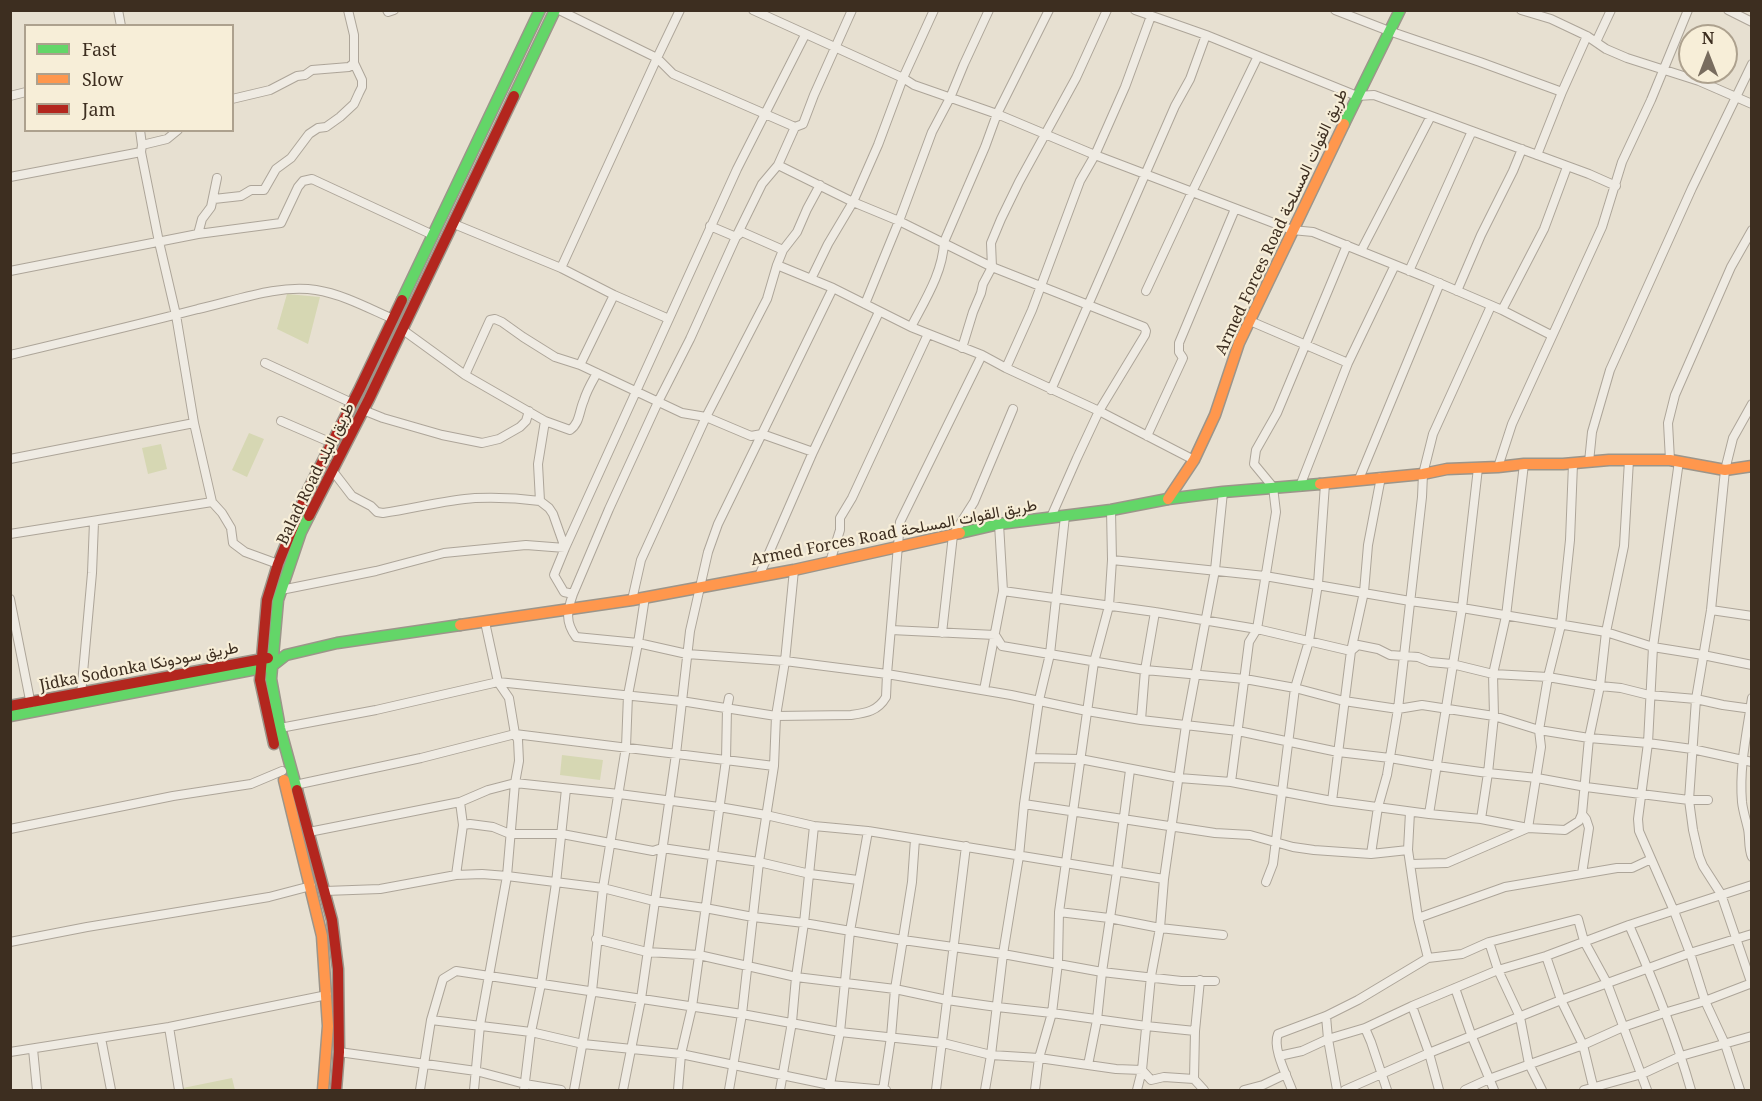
<!DOCTYPE html>
<meta charset="utf-8">
<style>
body{margin:0}
#map{position:relative;width:1762px;height:1101px;overflow:hidden;background:#e7e0d1;font-family:"Noto Serif",serif}
canvas{display:block}
.frame{position:absolute;inset:0;border:12px solid #3d2e20;pointer-events:none}
.legend{position:absolute;left:24px;top:24px;width:210px;height:108px;box-sizing:border-box;background:#f7eed8;border:2px solid #ada18e;margin:0;padding:8px 10px;list-style:none;font-size:18px;color:#3d2e20}
.legend li{display:flex;align-items:center;gap:12px;height:30px}
.legend b{width:30px;border:2px solid #ada18e}
.north{position:absolute;left:1678px;top:24px;width:60px;height:60px;box-sizing:border-box;background:#f7eed8;border:2px solid #ada18e;border-radius:50%;rotate:0deg;font-size:16px;font-weight:700;line-height:24px;text-align:center;color:#3d2e20}
.north::after{content:'';display:block;margin:auto;width:21px;height:27px;background:#786c5e;clip-path:polygon(50% 0,100% 100%,50% 72%,0 100%)}
</style>
<div id="map">
<canvas width="1762" height="1101"></canvas>
<div class="frame"></div>
<ul class="legend">
<li><b style="height:8px;background:#63d668"></b>Fast</li>
<li><b style="height:8px;background:#ff974d"></b>Slow</li>
<li><b style="height:8px;background:#b3261e"></b>Jam</li>
</ul>
<div class="north">N</div>
</div>
<script>
const ctx = document.querySelector('canvas').getContext('2d');
ctx.lineJoin = 'round';
function fillPath(path, color) {
  ctx.fillStyle = color;
  ctx.fill(path, 'evenodd');
}
function strokePath(path, color, width, dash) {
  ctx.strokeStyle = color;
  ctx.lineWidth = width;
  ctx.lineCap = dash ? 'butt' : 'round';
  ctx.setLineDash(dash || []);
  ctx.stroke(path);
}
function drawText(font, color, halo, rows, align = 'center') {
  ctx.font = font + ' "Noto Serif",Vazirmatn,serif';
  ctx.lineWidth = 4.5;
  ctx.setLineDash([]);
  ctx.textBaseline = 'middle';
  ctx.strokeStyle = halo;
  ctx.fillStyle = color;
  for (const [text, x, y, turn = 0] of rows) {
    ctx.save();
    ctx.translate(x, y);
    ctx.rotate((+turn || 0) * Math.PI / 180);
    ctx.textAlign = isNaN(turn) ? turn : align;
    if (halo) ctx.strokeText(text, 0, 0);
    ctx.fillText(text, 0, 0);
    ctx.restore();
  }
}
const green = new Path2D(`
 M287,294l33,3 -12,47 -31,-15z
 M249,433l15,6 -17,38 -15,-7z
 M161,444l6,25 -19,5 -6,-26z
 M562,755l41,5 -3,20 -40,-5z
 M232,1078l3,12h-51l-1,-2z`);
const street = new Path2D(`
 M118,10l3,16
 M387,10l1,2 6,-2
 M559,10l98,48 16,16 122,53 8,-3 11,-29 38,-85
 M753,10l150,68 11,7 83,29 98,41 197,75 21,2 112,45 77,33 49,25
 M1135,10l71,25 151,61 17,-1 215,79 27,12
 M1335,10l54,21 91,31 82,30 -25,63
 M1521,10l30,9 36,17 19,13 21,9 72,23 53,23
 M1728,10l24,12
 M1596,42l15,-32
 M1562,92l25,-56
 M10,96l16,-4
 M232,99l38,-9 27,-14 8,-1 7,-5 37,-3 5,-4
 M795,127l-17,38 75,37 46,19 93,46 -9,17 -2,9 -8,19 -11,36
 M140,130l2,15 -1,7 18,90 17,73 18,108 18,79 10,11 9,15 2,15 12,9 33,12
 M142,145l25,-6 11,-9
 M10,177l131,-25
 M214,199l27,-3 10,-6h13l12,-21 15,-11 18,-24 9,-6 8,-1 14,-10 14,-13 5,-11 3,-6v-7l-8,-17v-28l-6,-25
 M454,224l107,44 53,27 55,24
 M710,226l26,11 6,-5 41,18 -6,15
 M198,234l4,-15 9,-12 6,-29
 M783,250l14,-18 10,-23 13,-24
 M1361,251l70,-135
 M561,268l96,-210 23,-48
 M10,271l188,-37 83,-11 17,-36 5,-6 9,-2 121,56
 M1409,271l63,-140
 M811,279l17,-35 25,-42 25,-57 25,-67 31,-68
 M1146,291l46,-99 66,-136
 M1457,291l24,-56 32,-64 9,-22
 M865,304l34,-83 33,-89 18,-34 14,-34 25,-54
 M1502,310l42,-81 23,-62
 M1250,321l98,42
 M911,327c14,-27 32,-55 33,-85l41,-95 12,-33 52,-104
 M403,330l62,45 80,46 -7,43 2,37 9,7 4,6 12,34 -11,27 10,17 9,2c-6,17 -8,28 3,43l62,6 49,11 98,7 102,13 124,21 76,16 54,9 97,11 100,21 52,6 47,8 51,7 49,5 49,9 55,7 48,6h19
 M10,355c63,-15 126,-30 188,-46 37,-8 80,-25 118,-19 26,4 52,18 77,29
 M265,363l87,40
 M580,365l34,-70
 M1006,368l26,-58 48,-129 15,-26 30,-68 26,-71
 M465,375l25,-55 5,-1 7,3 21,15 32,20 25,8 102,48 24,4 45,19 11,-2 51,18
 M1051,390l124,-284 15,-27 16,-44
 M1752,404l-19,34 -8,32 -14,140 -15,89 -7,101 4,30 6,26 4,10 18,28 31,91
 M363,410l20,8 59,17 40,8 17,-4 21,-12 6,-6 3,-10
 M281,421l51,22
 M545,421l25,9c10,-7 9,-19 14,-30 3,-10 8,-18 13,-27
 M1147,436l36,-78 -4,-6v-9l56,-134
 M10,459l184,-36
 M1670,460l-2,-37 7,-28 56,-128 21,-37
 M1679,461l-26,186 -5,96 -10,76 1,12 35,80 16,42 15,48 20,43 15,46
 M1589,462l3,-30 18,-62 82,-182 60,-124
 M1498,467l14,-43 90,-197 20,-65 29,-62 37,-90
 M332,470l20,26 19,10 6,6 6,1c30,-4 61,-13 92,-15 22,-1 43,0 65,3
 M1359,479l81,-196
 M1300,486l48,-123 47,-98
 M1051,517l26,-59 22,-47 46,-76 1,-4 -2,-4 -152,-60 -1,-24 10,-24 18,-37 57,-104 31,-68
 M10,534l202,-32
 M1112,560l153,16 145,25 52,7 144,24 47,15 50,8 49,10
 M830,562l10,-32v-12l12,-20 76,-164
 M759,576l54,-124 66,-140
 M281,590l95,-19 68,-18 82,-8 39,3 172,-379 68,-134
 M1003,591l152,21 102,17 94,22 7,-6 20,4 12,6 28,2 12,5 22,2 41,10 55,3 52,9 21,2 28,7 47,4 27,6 29,4
 M573,594l36,-85 49,-107 32,-63 46,-102 26,-53 16,-19
 M10,599l21,106
 M632,600l9,-40 65,-143 61,-118 10,-34 56,23 78,39 71,28 24,13 93,43 95,49
 M1711,610l41,6
 M891,630l104,5 7,11 143,24 100,9 50,9 49,13 54,8 24,-4 72,11 45,14 50,8 59,5 44,6 60,13
 M942,633l11,-98 21,-33 39,-93
 M984,690l19,-99 -4,-67
 M81,695l11,-122 2,-51
 M1752,698c-5,34 -13,69 -10,104 1,9 4,18 6,27 2,10 0,19 4,28
 M1141,720l4,-50 10,-58
 M280,728l96,-18 122,-28 183,19 95,15 75,-1c15,-2 27,-4 35,-18l1,-23 13,-152 82,-167
 M1031,758l49,1 99,19 52,4 101,19 97,13 52,5 47,9 37,2 14,-9 3,-7 7,-76 11,-52 6,-54 18,-86 5,-86
 M1231,782l18,-140 8,-13 19,-117 -3,-25 -19,-23 2,-14 21,-37 70,-168
 M295,785l126,-27 94,-24 259,32
 M1332,801l19,-150 13,-59 4,-47 13,-68
 M1024,804l191,29 35,2 43,12 21,3 57,4 37,-4
 M1410,812l-2,38 10,68 10,40
 M1429,814l33,-206 16,-140
 M1582,814l4,5 3,9 -7,46
 M1481,819l7,-46 6,-57 -1,-42 13,-58 18,-152
 M463,825l7,-1 23,3 17,7h52l91,17 9,-3 97,14 51,12 48,6
 M10,829l163,-33 78,-12 31,-13
 M309,832l151,-30 28,-12 27,-7 104,11 100,13 47,8 48,11 54,5 296,48
 M1371,854l7,-47 9,-32 11,-66 24,-212 1,-23 10,-40 58,-128
 M1411,864l36,-1 81,-35 13,-81 -2,-17 9,-53 13,-52 9,-85 3,-76
 M456,875l7,-50 -3,-23
 M1266,882l7,-18 22,-176 14,-47 9,-57 7,-100
 M325,891l55,-2 76,-14 26,-1 25,2 96,12 51,13 51,7 48,9 51,6 99,17 100,14 99,18 79,9h34
 M1059,912l50,6 51,10 63,7
 M1418,918l87,-31 112,-19h15l15,-7h4
 M1629,925c24,54 46,109 62,165
 M596,939l51,13 52,3 97,22 99,12 52,11 50,7 55,6 94,13 49,5 5,-51
 M10,942l77,-15 182,-30 42,-11
 M1489,942l9,28 22,47 9,47 13,26
 M1546,956l15,44 22,45 11,45
 M1455,988l17,49 22,53
 M1412,1006l17,47 10,37
 M1326,1016l2,23 9,51
 M431,1020l100,12 52,12 98,10 149,31 56,5
 M169,1027l10,63
 M1365,1028l6,14 16,48
 M101,1038l10,52
 M33,1049l4,41
 M10,1052l159,-25 158,-32
 M339,1052l137,19 49,13 36,6
 M1279,1056l23,-5 26,-12 37,-11 47,-22 86,-36 48,-14 83,-31 123,-40
 M1088,1065l9,-45 5,-48 15,-101 13,-101
 M1194,1079l1,-48
 M420,1090l11,-70 12,-41 13,-8 286,43 98,18 103,11 48,12 48,3 77,11 26,1 9,10 13,-3 30,2 10,11
 M474,1090l6,-65 27,-149 8,-93 4,-22 -1,-21 -3,-6 -6,-36 -11,-16 -13,-60
 M524,1090l7,-58 10,-48 15,-101 10,-94
 M574,1090l18,-99 11,-103 23,-141 2,-52 10,-52 7,-46
 M623,1090l18,-91 35,-245 14,-123 18,-79 10,-28 115,-236
 M678,1090l3,-36 11,-47 34,-247 1,-52 2,-10
 M729,1090l13,-76 17,-152 15,-96 2,-50 9,-55 9,-91
 M780,1090l12,-68 4,-45 8,-54 10,-97
 M829,1090l11,-58 10,-101 18,-100
 M883,1090l8,-53 4,-48 17,-107 3,-43
 M936,1090l30,-244
 M985,1090l6,-35 12,-101 16,-98 5,-52 15,-104 11,-46 15,-138
 M1035,1090l4,-32 13,-45 6,-50 1,-51 35,-250 15,-56 3,-46 -1,-50
 M1137,1090l5,-20 9,-94 9,-48 4,-49 22,-154 29,-155 8,-78
 M1244,1090l19,-5 23,-11
 M1292,1090c-5,-14 -20,-42 -14,-56l48,-18 32,-16 70,-42 34,-4 27,-12 89,-23 6,22 23,42 40,107
 M1345,1090l84,-37 132,-53 129,-47 62,-19
 M1465,1090l24,-11 94,-34 40,-18 41,-14 41,-12 47,-18
 M1584,1090l58,-16 39,-18 71,-20`);
const fast = new Path2D(`
 M514,96l41,-86
 M1344,124l56,-114
 M402,300l138,-290
 M960,533l39,-9 112,-14 57,-11 55,-7 97,-8
 M10,716l262,-50 14,-11 51,-12 123,-18
 M297,790l-17,-62 -9,-49 7,-79 23,-68 8,-16`);
const slow = new Path2D(`
 M1320,484l103,-10 24,-5 51,-2 26,-3h39l46,-4h61l55,10 27,-4
 M1168,499l26,-39 21,-45 24,-72 105,-219
 M460,625l172,-25 162,-30 166,-37
 M284,780l38,156 6,90 -5,64`);
const jam = new Path2D(`
 M309,516l60,-117 145,-303
 M10,706l258,-48
 M274,744l-14,-64 7,-80 11,-36 29,-72 52,-102 43,-90
 M297,790l35,130 6,49 1,83 -3,38`);
const streetNames = [
 ["Armed Forces Road طريق القوات المسلحة",1282,222,-65],
 ["Balad Road طريق البلد",316,474,-64],
 ["Armed Forces Road طريق القوات المسلحة",894,533,-11],
 ["Jidka Sodonka طريق سودونكا",139,667,-11]
];
fillPath(green, '#d6d7b3');
strokePath(street, '#ada599', 10);
strokePath(fast, '#9c958a', 13);
strokePath(slow, '#9c958a', 13);
strokePath(jam, '#9c958a', 13);
strokePath(street, '#efebe3', 8);
strokePath(fast, '#63d668', 10);
strokePath(slow, '#ff974d', 10);
strokePath(jam, '#b3261e', 10);
drawText('16px', '#3d2e20', '#f7eed8', streetNames);
</script>
